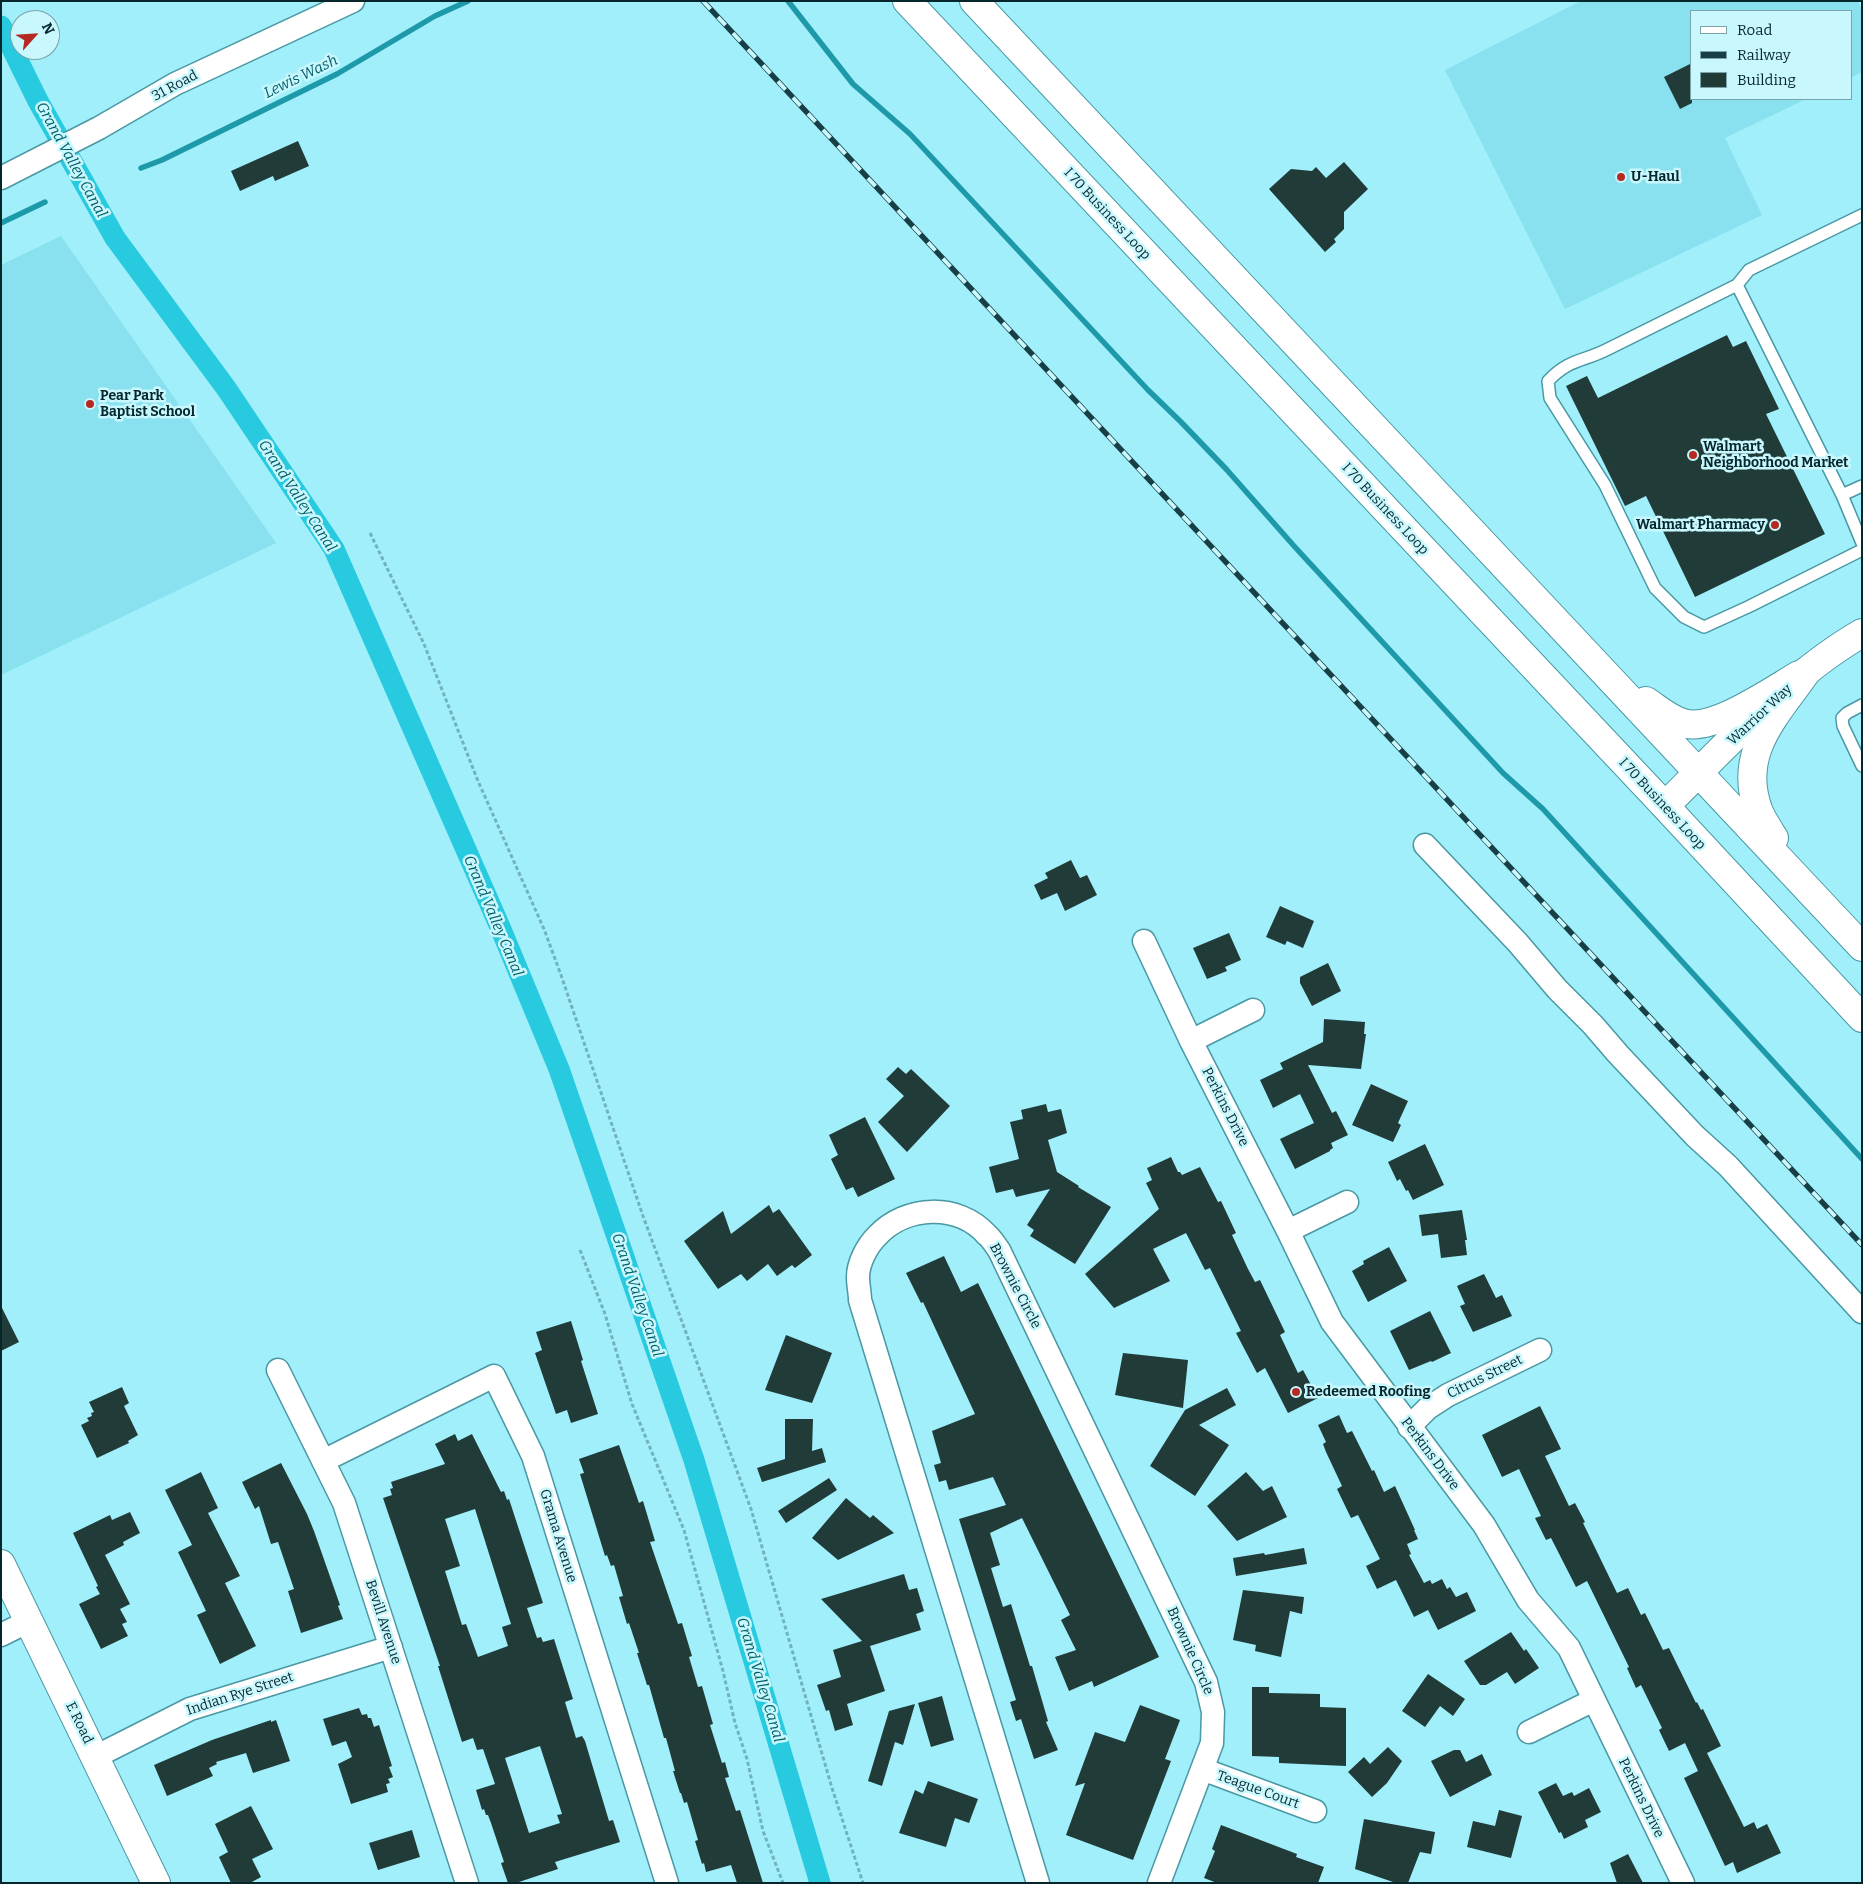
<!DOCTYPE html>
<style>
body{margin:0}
#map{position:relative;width:1863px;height:1884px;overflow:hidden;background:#a0effb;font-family:Bitter,serif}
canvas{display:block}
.frame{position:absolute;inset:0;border:2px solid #05272c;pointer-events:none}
.legend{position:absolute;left:1690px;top:10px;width:162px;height:90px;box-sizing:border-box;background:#c9f7fe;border:1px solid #7ba4aa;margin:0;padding:6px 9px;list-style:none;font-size:15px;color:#05272c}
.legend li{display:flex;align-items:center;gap:10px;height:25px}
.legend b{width:25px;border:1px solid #7ba4aa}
.north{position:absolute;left:10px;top:10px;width:50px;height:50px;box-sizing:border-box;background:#c9f7fe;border:1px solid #7ba4aa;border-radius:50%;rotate:64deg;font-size:14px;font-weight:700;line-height:20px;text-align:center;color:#05272c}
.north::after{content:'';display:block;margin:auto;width:18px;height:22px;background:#b62822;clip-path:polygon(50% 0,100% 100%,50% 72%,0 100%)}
</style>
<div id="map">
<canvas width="1863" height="1884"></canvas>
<div class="frame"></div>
<ul class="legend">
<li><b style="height:6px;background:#fff"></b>Road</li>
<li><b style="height:6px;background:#173f45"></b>Railway</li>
<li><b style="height:14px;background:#213b38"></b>Building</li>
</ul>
<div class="north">N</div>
</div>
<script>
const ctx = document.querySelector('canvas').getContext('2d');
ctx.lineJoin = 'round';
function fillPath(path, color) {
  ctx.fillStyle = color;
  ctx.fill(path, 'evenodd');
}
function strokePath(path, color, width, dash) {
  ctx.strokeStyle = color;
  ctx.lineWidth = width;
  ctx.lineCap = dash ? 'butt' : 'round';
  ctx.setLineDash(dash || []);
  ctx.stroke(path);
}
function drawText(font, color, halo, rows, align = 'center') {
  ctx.font = font + ' Bitter,serif';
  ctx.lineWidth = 5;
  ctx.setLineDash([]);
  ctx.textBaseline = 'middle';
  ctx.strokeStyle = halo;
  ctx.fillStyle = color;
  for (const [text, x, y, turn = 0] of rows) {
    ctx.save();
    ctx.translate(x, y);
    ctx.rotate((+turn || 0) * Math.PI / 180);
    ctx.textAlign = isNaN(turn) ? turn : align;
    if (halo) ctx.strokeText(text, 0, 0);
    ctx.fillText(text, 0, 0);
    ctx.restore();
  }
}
const built = new Path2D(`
 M1581,1h277l4,9v62l-10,5v-66h-160v88h114l-81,39 37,77 -197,94 -120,-239z
 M61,236l215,307 -275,132v-410z`);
const stream = new Path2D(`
 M788,1l65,83 57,50 238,256 33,32 46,48 67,76 209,227 40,36 319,350
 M141,168l21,-8 175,-86 98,-58 33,-15
 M1,223l44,-21`);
const canal = new Path2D(`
 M1,26l37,75 77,137 111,150 108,161 166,378 59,142 135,391 126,423`);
const building = new Path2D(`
 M1692,63v40l-12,6 -16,-32z
 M298,141l11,25 -34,15 -2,-5 -33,15 -9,-20z
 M1344,162l24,27 -24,23v17l-10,10 2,3 -11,10 -56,-63 22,-20 21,2 4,-4 10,11z
 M1727,335l6,12 13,-6 33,68 -13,5 59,120 -130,63 -49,-101 -21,10 -59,-120 21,-10 11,22z
 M1071,860l9,18 7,-3 10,20 -32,16 -8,-18 -16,7 -7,-15 14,-7 -3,-5z
 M1280,906l34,15 -11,27 -16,-7 -2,4 -19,-8z
 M1229,933l12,27 -16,7 2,4 -20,8 -14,-31z
 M1328,963l13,28 -29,15 -12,-23v-6z
 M1324,1019l41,3 -1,12h2l-5,35 -53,-4 24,48 4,-2 12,24 -17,8 2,5 -3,2v1l-35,18 -15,-30 34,-16 -14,-29 -27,14 -13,-28 23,-11 -3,-6 43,-21z
 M898,1067l8,7 5,-5 39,37 -43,46 -29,-30 26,-26 -18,-17z
 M1371,1084l37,17 -10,22 3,2 -8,17 -41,-17z
 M1046,1104l2,8 13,-3 6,24 -19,7 9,32 22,14 -1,1 33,20 -36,57 -45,-28 4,-6 -7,-5 23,-36 -34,8 -3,-8 -17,4 -7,-26 30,-8 -9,-37 13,-3 -2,-9z
 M865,1117l30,62 -37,18 -5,-10 -7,3 -15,-31 7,-4 -9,-20z
 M1425,1144l19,41 -31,15 -5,-10 -2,1 -6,-12 -3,2 -9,-19z
 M1171,1157l7,15h2l2,3 18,-8 18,35 3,-1 15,32 -4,2 16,34 7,13 5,-2 25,52 -5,3 18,38 5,-3 15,28 -30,15 -23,-45 -8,5 -21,-40 5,-2 -31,-63 -5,2 -19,-37 -33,16 17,32 -56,27 -29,-34 74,-65 -13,-26 6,-3 -5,-12z
 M769,1205l4,8 6,-4 33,46 -17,13 -3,-3 -15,11 -9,-12 -21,17 -6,-7 -23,15 -34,-48 39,-30 8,23z
 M1462,1210l5,30h-2l2,15 -26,3 -3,-24 -16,2 -3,-21z
 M1389,1247l18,34 -39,21 -16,-31 12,-7 -1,-3z
 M944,1256l17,36 17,-9 181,374 -65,30 -2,-6 -23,10 -14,-34 21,-7 -15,-30 9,-5 -48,-97 -32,15 10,32 -9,3 12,39 8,-3 19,62h2l16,55 -2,1 12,28 -24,9 -13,-40 -5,2 -6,-19 6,-2 -57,-181 47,-14 -13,-28 -44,13 -3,-10 -7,2 -5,-17 7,-2 -9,-32 43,-17 -52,-112 -2,1 -15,-30z
 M1484,1274l12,24 6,-3 10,21 -39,16 -13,-26 5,-2 -8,-18z
 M1,1306l18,36 -18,9z
 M1430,1311l21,42 -19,9 -1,-1 -22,9 -19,-39z
 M571,1321l12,39 -2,1 17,53 -27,9 -4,-13 -11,4 -21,-61 7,-3 -6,-18z
 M786,1335l46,18 -20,50 -47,-13z
 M1123,1353l65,7 -5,48 -68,-13z
 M122,1387l7,16 -5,3 14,29 -10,6 1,2 -32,15 -16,-33 8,-4 -2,-3 5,-2 -1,-3 3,-1 -5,-10z
 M1227,1388l9,17 -37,20 30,20 -34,51 -45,-30 35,-56z
 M1540,1406l21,43 -16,7 24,50 6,-3 10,19 -2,1 34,70 11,-5 13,27 4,-2 18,37 6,-2 27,55 1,-1 4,8 2,-1 18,37 -14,7 37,74 10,-5 3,7 10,-5 14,29 -44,20 -4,-11 -8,4 -41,-88 14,-7 -13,-28 -16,8 -10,-21 3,-2 -21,-43 -5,3 -9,-20 2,-1 -42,-86 -11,6 -25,-49 -5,2 -11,-22 6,-2 -22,-47 -17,8 -20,-42z
 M1339,1415l8,18 5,-2 20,40 2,-1 10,22 11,-6 20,44h-1l4,9 -11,5 4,10 -2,1 15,28 6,-3 2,4 10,-5 5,10 3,-2 6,10 11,-5 9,19 -38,19 -10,-20 -14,7 -18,-37 -19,9 -11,-23 14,-7 -22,-44 -7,3 -14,-29 5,-3 -16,-34 -3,-8 3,-2 -8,-17z
 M785,1419h28l-1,32 10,-3 4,14 -64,20 -5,-14 28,-9z
 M455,1434l3,7 14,-7 29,58 3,-1 3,9 2,-1 34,104 -16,5 10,30 4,-1 2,5 11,-3 19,60 -8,3 11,36 6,-2 3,5 24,80 4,-1 7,22 -65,20 3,7 -42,14h-8l-7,-20 3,-1 -13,-39 -3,-8h-2l-2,-6 -2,1 -6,-20 19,-6 -12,-35 -6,1 -4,-12 -11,4 -24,-76h2l-57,-168 9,-3 -2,-6 3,-1 -2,-6 54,-18 -10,-20zM475,1509l36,115 -9,3 6,19 -30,11 -12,-33 -4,1 -17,-54 15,-5 -15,-47zM540,1746l22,68 -5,1 3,8 -31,10 -24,-75z
 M619,1445l20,58 4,-2 12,40 -5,1 28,82 4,-1 10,33 -3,1 9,30 4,-1 11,38 -3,1 12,38 3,-1 4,15 -4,1 11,33 4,-1 23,73h-26l-6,-18 -25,7 -2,-9 -2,1 -7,-23 3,-1 -11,-38 -3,1 -3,-10h-1l-7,-22h2l-9,-33h-2l-15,-53h-2l-10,-32h2l-10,-30 -2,1 -8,-27 4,-1 -9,-31 -3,1 -4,-11 -2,1 -25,-82 4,-1 -5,-14z
 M281,1463l26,51 7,17 26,74 -2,1 5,13 -42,14 -13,-42 6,-2 -16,-47 -7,2 -12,-38 -4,3 -13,-27z
 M201,1472l17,36 -10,5 32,63 -15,7 31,63 -36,18 -23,-49 9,-4 -28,-59 14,-7 -27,-55z
 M1246,1472l17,19 9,-5 15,31 -50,24 -30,-35z
 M829,1478l8,12 -51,33 -8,-12z
 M846,1498l24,20 3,-3 21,18 -56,27 -26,-22z
 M130,1512l10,21 -17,9 1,3 -19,10 25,49 -10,5 7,13 -5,2 6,12 -27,13 -22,-45 21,-10 -4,-7 2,-1 -25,-53 37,-18 2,5z
 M1304,1548l3,16 -71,12 -3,-18 31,-5 1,2z
 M904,1574l5,16 8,-2 7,23 -8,3 5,16 -51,16 15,45 -38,13 6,21 -18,6 -6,-21 -3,1 -9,-26 24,-8 -8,-27 29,-9 -41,-42z
 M1243,1590l61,7 -2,17 -12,-3 -9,46 -26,-6 1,-6 -23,-5z
 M1511,1632l13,19 2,-2 13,19 -24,16 -8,-12 -21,13h-6l-16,-24z
 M1428,1674l37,25 -12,17 -13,-10 -15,21 -23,-16z
 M1252,1687h17v6l51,1v13l26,1v58l-67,-3v-6l-27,-1z
 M942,1696l12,44 -23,7 -13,-44z
 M915,1704l-12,41 -8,-3 -13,44 -14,-5 21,-70z
 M1140,1705l40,15 -15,39 6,2 -38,99 -67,-25 19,-52 -10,3 20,-54 30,10z
 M359,1708l3,7 5,-1 1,4h3l3,9 5,-2 13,41 -3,1 4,10 -5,2 2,4 -4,1 2,8 -37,12 -13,-40 14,-7 -6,-16 -14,5 -9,-27z
 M271,1720v2l5,-2 14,41 -37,12 -7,-20 -30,9 1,2 -8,4 4,8 -46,20 -13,-31 58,-25z
 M1388,1747l14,14 -15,22 -15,14 -24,-25 16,-15 6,7z
 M1454,1750h6l6,12 16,-8 10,21 -42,22 -19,-36z
 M928,1781l50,18 -9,24 -14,-5 -9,29 -47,-14 16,-43 8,4z
 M1556,1783l7,13 9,-4 2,4 15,-8 12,24 -16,8 3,7 -24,12 -3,-7 -2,1 -21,-41z
 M251,1806l22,43 -21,10 9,18 -11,6h-19l-12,-26 9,-5 -13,-28z
 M1499,1810l23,6 -11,42 -44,-11 6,-26 22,5z
 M1364,1819l71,13 -4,22 -11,-2 -12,31h-12l-41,-14z
 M1221,1825l76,29 -1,3 28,10 -6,16h-101l-13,-5 11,-27 -3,-2z
 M412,1830l8,27 -42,13 -9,-27z
 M1628,1854l15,29h-26l-7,-20z`);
const path = new Path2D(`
 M370,533l54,111 54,137 66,148 17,46 82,241 108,293 81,279 31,95
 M580,1250l25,64 27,90 52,126 39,141 12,52 12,36 16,72 20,52`);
const lane = new Path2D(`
 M1862,215l-113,55 -12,15c-43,21 -86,43 -129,64 -25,13 -38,9 -60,32l2,17 55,87 50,103 29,29 20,10 44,-20 114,-57
 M1737,285l105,210 20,48
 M1842,495l20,-9
 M1862,705l-15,8 -5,5 1,8 19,40`);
const street = new Path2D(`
 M1,178l98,-50 76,-44 178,-83
 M1425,845l93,98 39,46 36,36 25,29 77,82 33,30 134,146
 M1144,941l47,100 97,190 44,91 152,203 44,75 41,48 114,235
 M1191,1041l62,-31
 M1288,1231l59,-29
 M278,1370l66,133 123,380
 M1409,1427l19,-19 20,-13 92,-45
 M323,1461l171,-85 39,80 134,427
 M1,1635l28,-14
 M1529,1732l65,-32
 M95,1757l95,-48 201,-62
 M1202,1769l113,42
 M1038,1883l-178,-583c0,-7 -2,-15 -2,-23 0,-14 9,-31 19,-41 29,-31 81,-33 110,-1 5,4 8,10 12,15l207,432 7,30 -1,31 -53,140`);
const secondary = new Path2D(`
 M1665,806c60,-59 124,-131 197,-173
 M1,1564l155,319`);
const primary = new Path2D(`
 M907,1l758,805 197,212
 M974,1l888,946
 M1646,701c12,8 23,18 37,22 29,10 90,-33 116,-48
 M1774,838c-5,-8 -11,-17 -15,-26 -23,-59 17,-96 48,-141`);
const rail = new Path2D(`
 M703,1l1159,1244`);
const markers = [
 [1621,177,5,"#b62822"],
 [90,404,5,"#b62822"],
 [1693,455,5,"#b62822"],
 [1775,525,5,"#b62822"],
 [1296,1392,5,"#b62822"]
];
const streetNames = [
 ["31 Road",175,86,-28],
 ["I 70 Business Loop",1107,214,47],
 ["I 70 Business Loop",1385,509,47],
 ["Warrior Way",1760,715,-43],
 ["I 70 Business Loop",1662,804,47],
 ["Perkins Drive",1225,1107,63],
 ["Brownie Circle",1015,1286,62],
 ["Citrus Street",1485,1377,-26],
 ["Perkins Drive",1430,1454,53],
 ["Grama Avenue",558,1536,73],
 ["Bevill Avenue",383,1622,72],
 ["Brownie Circle",1190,1651,66],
 ["Indian Rye Street",240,1694,-18],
 ["E Road",79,1723,64],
 ["Teague Court",1258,1790,20],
 ["Perkins Drive",1641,1798,64]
];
const poiNames = [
 ["U-Haul",1631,177],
 ["Pear Park",100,396],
 ["Baptist School",100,412],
 ["Walmart",1703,447],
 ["Neighborhood Market",1703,463],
 ["Walmart Pharmacy",1765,525,"right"],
 ["Redeemed Roofing",1306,1392]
];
const waterNames = [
 ["Lewis Wash",301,77,-26],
 ["Grand Valley Canal",71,160,61],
 ["Grand Valley Canal",297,496,57],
 ["Grand Valley Canal",493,916,67],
 ["Grand Valley Canal",637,1295,71],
 ["Grand Valley Canal",760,1680,73]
];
fillPath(built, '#89e1ef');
strokePath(stream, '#1d99a9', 5.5);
strokePath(canal, '#27cade', 21);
fillPath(building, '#213b38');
strokePath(lane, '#4998a3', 14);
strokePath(street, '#4998a3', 25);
strokePath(secondary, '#4998a3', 30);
strokePath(primary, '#4998a3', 30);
strokePath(path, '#71b3bd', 3, [4, 2.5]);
strokePath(lane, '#fff', 11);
strokePath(street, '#fff', 22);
strokePath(secondary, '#fff', 28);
strokePath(primary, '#fff', 28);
strokePath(rail, '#173f45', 5.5);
strokePath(rail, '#c9f7fe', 4, [11]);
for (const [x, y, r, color] of markers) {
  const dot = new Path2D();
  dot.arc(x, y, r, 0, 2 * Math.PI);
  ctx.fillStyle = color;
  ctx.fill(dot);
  strokePath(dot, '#c9f7fe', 2);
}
drawText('14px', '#05272c', '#c9f7fe', streetNames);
drawText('bold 14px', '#05272c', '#c9f7fe', poiNames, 'left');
drawText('italic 15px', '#005d67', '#c9f7fe', waterNames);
</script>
